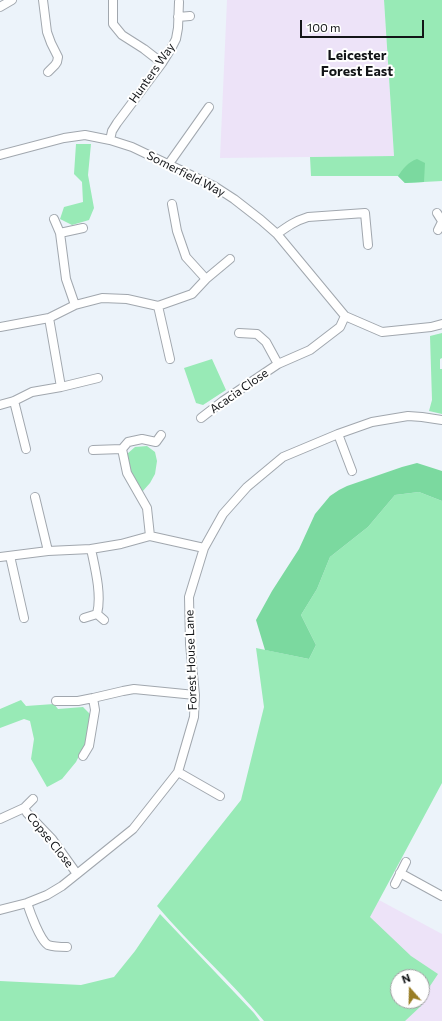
<!DOCTYPE html>
<style>
body{margin:0}
#map{position:relative;width:442px;height:1021px;overflow:hidden;background:#ecf3fa;font-family:Commissioner,sans-serif}
canvas{display:block}
.north{position:absolute;left:390px;top:969px;width:40px;height:40px;box-sizing:border-box;background:#fff;border:1px solid #a1a1a3;border-radius:50%;rotate:340deg;font-size:11px;font-weight:700;line-height:16px;text-align:center;color:#131518}
.north::after{content:'';display:block;margin:auto;width:14px;height:18px;background:#997d25;clip-path:polygon(50% 0,100% 100%,50% 72%,0 100%)}
.scale{position:absolute;left:300px;top:20px;width:124px;height:18px;box-sizing:border-box;border:2px solid #131518;border-top:0;padding-left:5px;font-size:12px;line-height:14px;white-space:nowrap;color:#131518;-webkit-text-stroke:3px #fff;paint-order:stroke}
</style>
<div id="map">
<canvas width="442" height="1021"></canvas>
<div class="north">N</div>
<div class="scale">100 m</div>
</div>
<script>
const ctx = document.querySelector('canvas').getContext('2d');
ctx.lineJoin = 'round';
function fillPath(path, color) {
  ctx.fillStyle = color;
  ctx.fill(path, 'evenodd');
}
function strokePath(path, color, width, dash) {
  ctx.strokeStyle = color;
  ctx.lineWidth = width;
  ctx.lineCap = dash ? 'butt' : 'round';
  ctx.setLineDash(dash || []);
  ctx.stroke(path);
}
function drawText(font, color, halo, rows, align = 'center') {
  ctx.font = font + ' Commissioner,sans-serif';
  ctx.lineWidth = 4;
  ctx.setLineDash([]);
  ctx.textBaseline = 'middle';
  ctx.strokeStyle = halo;
  ctx.fillStyle = color;
  for (const [text, x, y, turn = 0] of rows) {
    ctx.save();
    ctx.translate(x, y);
    ctx.rotate((+turn || 0) * Math.PI / 180);
    ctx.textAlign = isNaN(turn) ? turn : align;
    if (halo) ctx.strokeText(text, 0, 0);
    ctx.fillText(text, 0, 0);
    ctx.restore();
  }
}
const education = new Path2D(`
 M227,0h157l10,156 -174,2z
 M379,900l63,34v87h-129zM398,977h24v24h-24z`);
const green = new Path2D(`
 M384,0h58v181l-37,2 -7,-7h-87l-1,-19 84,-1z
 M76,144h15l-3,31 6,33 -5,12 -17,5 -12,-6 4,-12 19,-5 -1,-20 -8,-8z
 M442,333v25l-2,1v10h2v45l-13,-3 3,-11 -2,-64z
 M212,359l14,31 -23,15 -7,-2 -12,-35z
 M147,446l8,6 2,9 -2,13 -5,9 -8,9 -2,-1 -12,-25 -1,-12 8,-7z
 M419,492l23,9v282l-72,134 41,39 27,18 -10,15 -7,17 -16,15h-141c-33,-40 -73,-75 -107,-115l84,-106 23,-93 -8,-59 53,11 7,-14 -15,-30 16,-26 13,-32 38,-30 27,-32zM398,977h24v24h-24z
 M21,700l5,6 28,-2 4,5 25,-2 9,9 -1,16 -15,30 -14,17 -13,7 -2,1 -16,-28 3,-20 -4,-18 -6,-2 -24,9v-19z
 M160,914l94,99 6,8h-260v-40l81,4 33,-8 21,-26z`);
const forest = new Path2D(`
 M417,159l8,4 -1,19 -19,1 -7,-7c5,-7 10,-14 19,-17z
 M417,463l25,8v30l-23,-9 -24,3 -27,32 -38,30 -13,32 -16,26 15,30 -7,14 -44,-9 -9,-30 16,-29 27,-42 16,-35 15,-18 9,-6 8,-4 55,-19z`);
const street = new Path2D(`
 M43,0l4,32 4,11 7,14 -1,5 -2,3 -7,7
 M113,0v24l9,11 22,14 18,14
 M0,7l12,-7
 M178,17l12,-1
 M110,140l2,-9 5,-8 45,-60 10,-16 4,-8 2,-11 1,-26
 M0,155l64,-17 21,-3 25,5 22,7 82,39 20,13 27,21 16,14 68,82 37,16 49,-5 11,-3
 M168,165l41,-58
 M172,204l5,27 9,26 20,22
 M437,213l5,8
 M54,219l6,14
 M438,230l4,-8
 M277,234c11,-8 18,-13 31,-17l57,-4 3,32
 M75,305l-9,-26 -6,-46 23,-5
 M158,306l12,53
 M0,327l49,-9 26,-13 27,-7 25,1 31,7 34,-12 14,-15 24,-20
 M239,333l18,1 9,8 12,22
 M61,387l37,-9
 M14,401l12,48
 M0,405l14,-4 18,-9 29,-5 -12,-69
 M201,418l22,-17 55,-37 32,-14 30,-23 5,-11
 M338,434l14,37
 M93,450l29,-1
 M35,497l13,54
 M150,536l-3,-28 -20,-35 -5,-24 6,-7 14,-3 14,3 5,-7
 M10,556l14,62
 M0,557l48,-6 43,-2 30,-5 29,-8 54,12
 M97,614l7,6
 M84,618l13,-4c5,-19 -2,-46 -6,-65
 M56,701h22l15,-3 30,-7 11,-2 61,6
 M83,756l6,-10 6,-36 -2,-12
 M178,772l42,24
 M24,808l9,-9
 M0,819l24,-11 3,5 25,26 25,35
 M400,873l42,23
 M395,884l11,-22
 M27,903c3,9 13,37 21,42 6,2 13,2 19,2
 M0,910l27,-7 20,-8 15,-9 15,-12 56,-45 45,-57 16,-55 1,-22 -5,-51 -1,-47 15,-49 19,-34 24,-27 36,-30 55,-23 34,-12 36,-6 14,1 20,3`);
const streetNames = [
 ["Hunters Way",152,73,-55],
 ["Somerfield Way",186,174,27],
 ["Acacia Close",239,391,-35],
 ["Forest House Lane",191,660,-92],
 ["Copse Close",50,840,51]
];
const quarterNames = [
 ["Leicester",357,55],
 ["Forest East",357,71]
];
fillPath(education, '#ede3f8');
fillPath(green, '#98eab6');
fillPath(forest, '#7bd99f');
strokePath(street, '#a1a7ae', 10);
strokePath(street, '#fff', 8);
drawText('12px', '#131518', '#fff', streetNames);
drawText('bold 14px', '#131518', '#fff', quarterNames);
</script>
